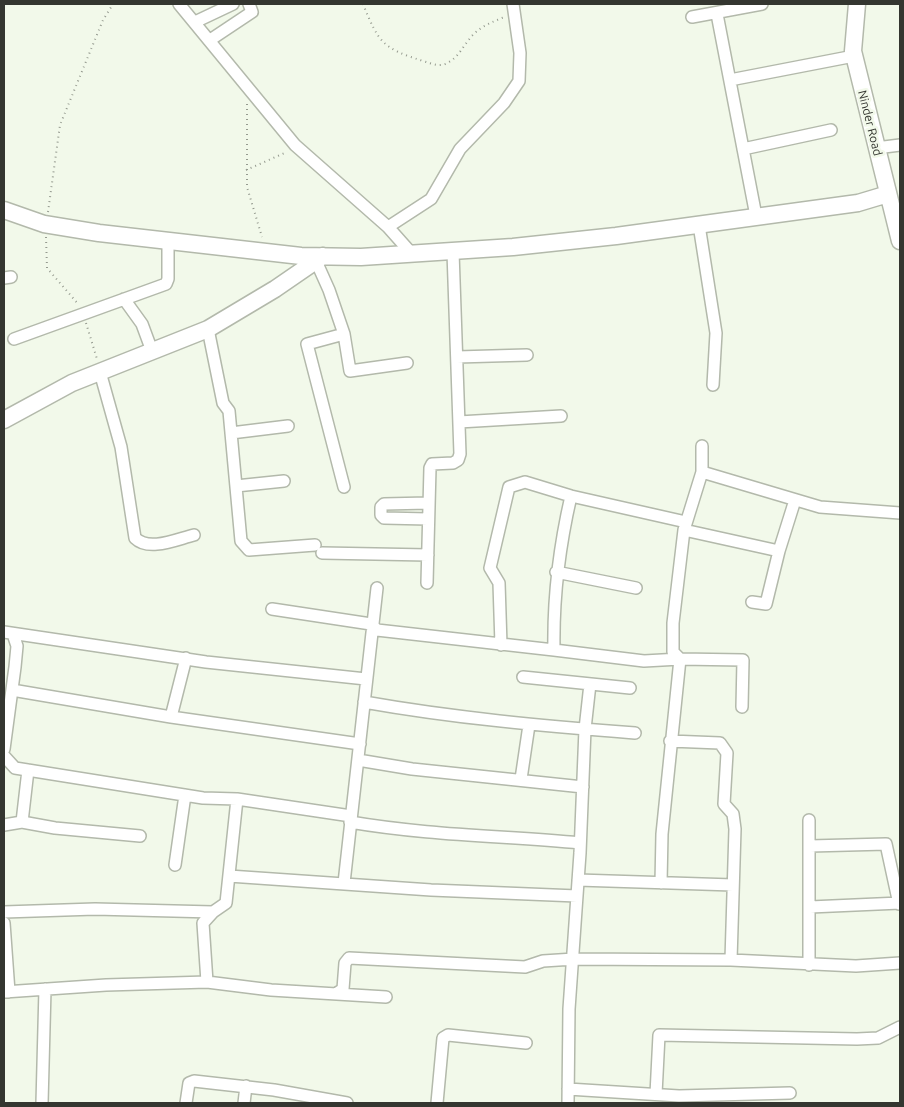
<!DOCTYPE html>
<style>
body{margin:0}
#map{position:relative;width:904px;height:1107px;overflow:hidden;background:#f2f9ea;font-family:Ubuntu,sans-serif}
canvas{display:block}
.frame{position:absolute;inset:0;border:5px solid #343630;pointer-events:none}
</style>
<div id="map">
<canvas width="904" height="1107"></canvas>
<div class="frame"></div>
</div>
<script>
const ctx = document.querySelector('canvas').getContext('2d');
ctx.lineJoin = 'round';
function strokePath(path, color, width, dash) {
  ctx.strokeStyle = color;
  ctx.lineWidth = width;
  ctx.lineCap = dash ? 'butt' : 'round';
  ctx.setLineDash(dash || []);
  ctx.stroke(path);
}
function drawText(font, color, halo, rows, align = 'center') {
  ctx.font = font + ' Ubuntu,sans-serif';
  ctx.lineWidth = 5;
  ctx.setLineDash([]);
  ctx.textBaseline = 'middle';
  ctx.strokeStyle = halo;
  ctx.fillStyle = color;
  for (const [text, x, y, turn = 0] of rows) {
    ctx.save();
    ctx.translate(x, y);
    ctx.rotate((+turn || 0) * Math.PI / 180);
    ctx.textAlign = isNaN(turn) ? turn : align;
    if (halo) ctx.strokeText(text, 0, 0);
    ctx.fillText(text, 0, 0);
    ctx.restore();
  }
}
const path = new Path2D(`
 M363,4c16,39 19,44 60,57 10,3 17,7 26,1 11,-6 16,-20 25,-28 9,-9 19,-12 30,-17
 M247,104v83l15,50
 M246,170l41,-18
 M48,212l12,-87 43,-105 10,-16
 M46,237l1,31 32,37
 M86,323l11,36`);
const street = new Path2D(`
 M179,4l116,141 93,82 24,27
 M717,14l39,202
 M692,17l70,-13
 M195,22l38,-18
 M210,40l42,-28 -3,-8
 M730,80l124,-24
 M876,148l24,-3
 M743,149l88,-19
 M699,225l17,108 -3,52
 M388,227l43,-28 29,-50 44,-46 15,-22 1,-28 -7,-49
 M316,261l13,29 15,44 6,37 57,-8
 M4,278l7,-1
 M124,299l18,25 10,27
 M208,329l15,74 6,8 12,130 8,9 66,-5
 M344,334l-37,10 37,143
 M14,339l152,-55 2,-5v-39
 M457,357l70,-2
 M100,372l21,75 14,91c14,14 42,1 59,-3
 M459,422l102,-6
 M231,433l57,-7
 M702,446v26l-18,58 95,21 16,-51
 M702,472l118,35 80,6
 M236,486l48,-5
 M428,519l-44,-1 -3,-3v-8l3,-3 44,-1
 M684,530l-11,93v29l7,7 63,1 -1,47
 M322,553l106,2
 M556,572l80,16
 M427,583l3,-115 2,-4 21,-1 5,-3 2,-6 -7,-202
 M752,602l14,2 13,-53
 M272,609l99,15 6,6 177,20c-1,-53 5,-102 17,-154
 M4,632l202,30 160,17
 M501,645l-2,-62 -9,-15 19,-81 16,-5 46,14 115,26
 M554,650l90,11 36,-2 -18,175 -1,49
 M523,677l107,11
 M12,690l159,27 189,27
 M364,702c90,16 180,24 271,31
 M171,717l15,-59
 M670,741l50,2 7,10 -3,51 9,10 2,15 -4,131
 M4,749l11,-82 2,-21 -4,-12
 M4,756l11,12 188,30 34,1 114,17
 M358,760l54,9 171,18
 M28,770l-6,52 33,6 85,8
 M521,779l8,-54
 M809,820v145
 M350,822c76,13 153,14 230,21
 M4,825l18,-3
 M810,846l76,-2 13,60
 M175,865l10,-70
 M229,876l202,14 146,6
 M578,880l155,5
 M344,883l33,-295
 M810,907l90,-4
 M4,912l91,-3 118,3
 M4,923l5,69
 M207,982l-4,-59 10,-11 13,-9 11,-104
 M4,992l102,-7 101,-3 64,8 115,7
 M337,993l6,-4 2,-26 4,-5 176,9 18,-6 31,-2 157,1 125,6 44,-3
 M568,1089l111,7 111,-3
 M656,1094l3,-59 198,4 21,-1 22,-11
 M42,1103l3,-114
 M186,1103l3,-20 5,-2 80,9 73,13
 M244,1103l2,-17
 M437,1103l6,-65 5,-3 78,8
 M568,1103l1,-94 11,-156 5,-124 5,-45`);
const secondary = new Path2D(`
 M857,4l-4,47 47,190
 M4,210l40,14 55,9 202,23 60,1 152,-10 103,-11 242,-33 30,-9
 M4,420l68,-37 136,-54 67,-40 48,-33`);
const streetNames = [
 ["Ninder Road",870,123,76]
];
strokePath(street, '#b3b9ab', 14);
strokePath(secondary, '#b3b9ab', 19);
strokePath(path, '#959a8f', 2, [1, 4]);
strokePath(street, '#fff', 11);
strokePath(secondary, '#fff', 16);
drawText('12px', '#343630', '#f2f9ea', streetNames);
</script>
